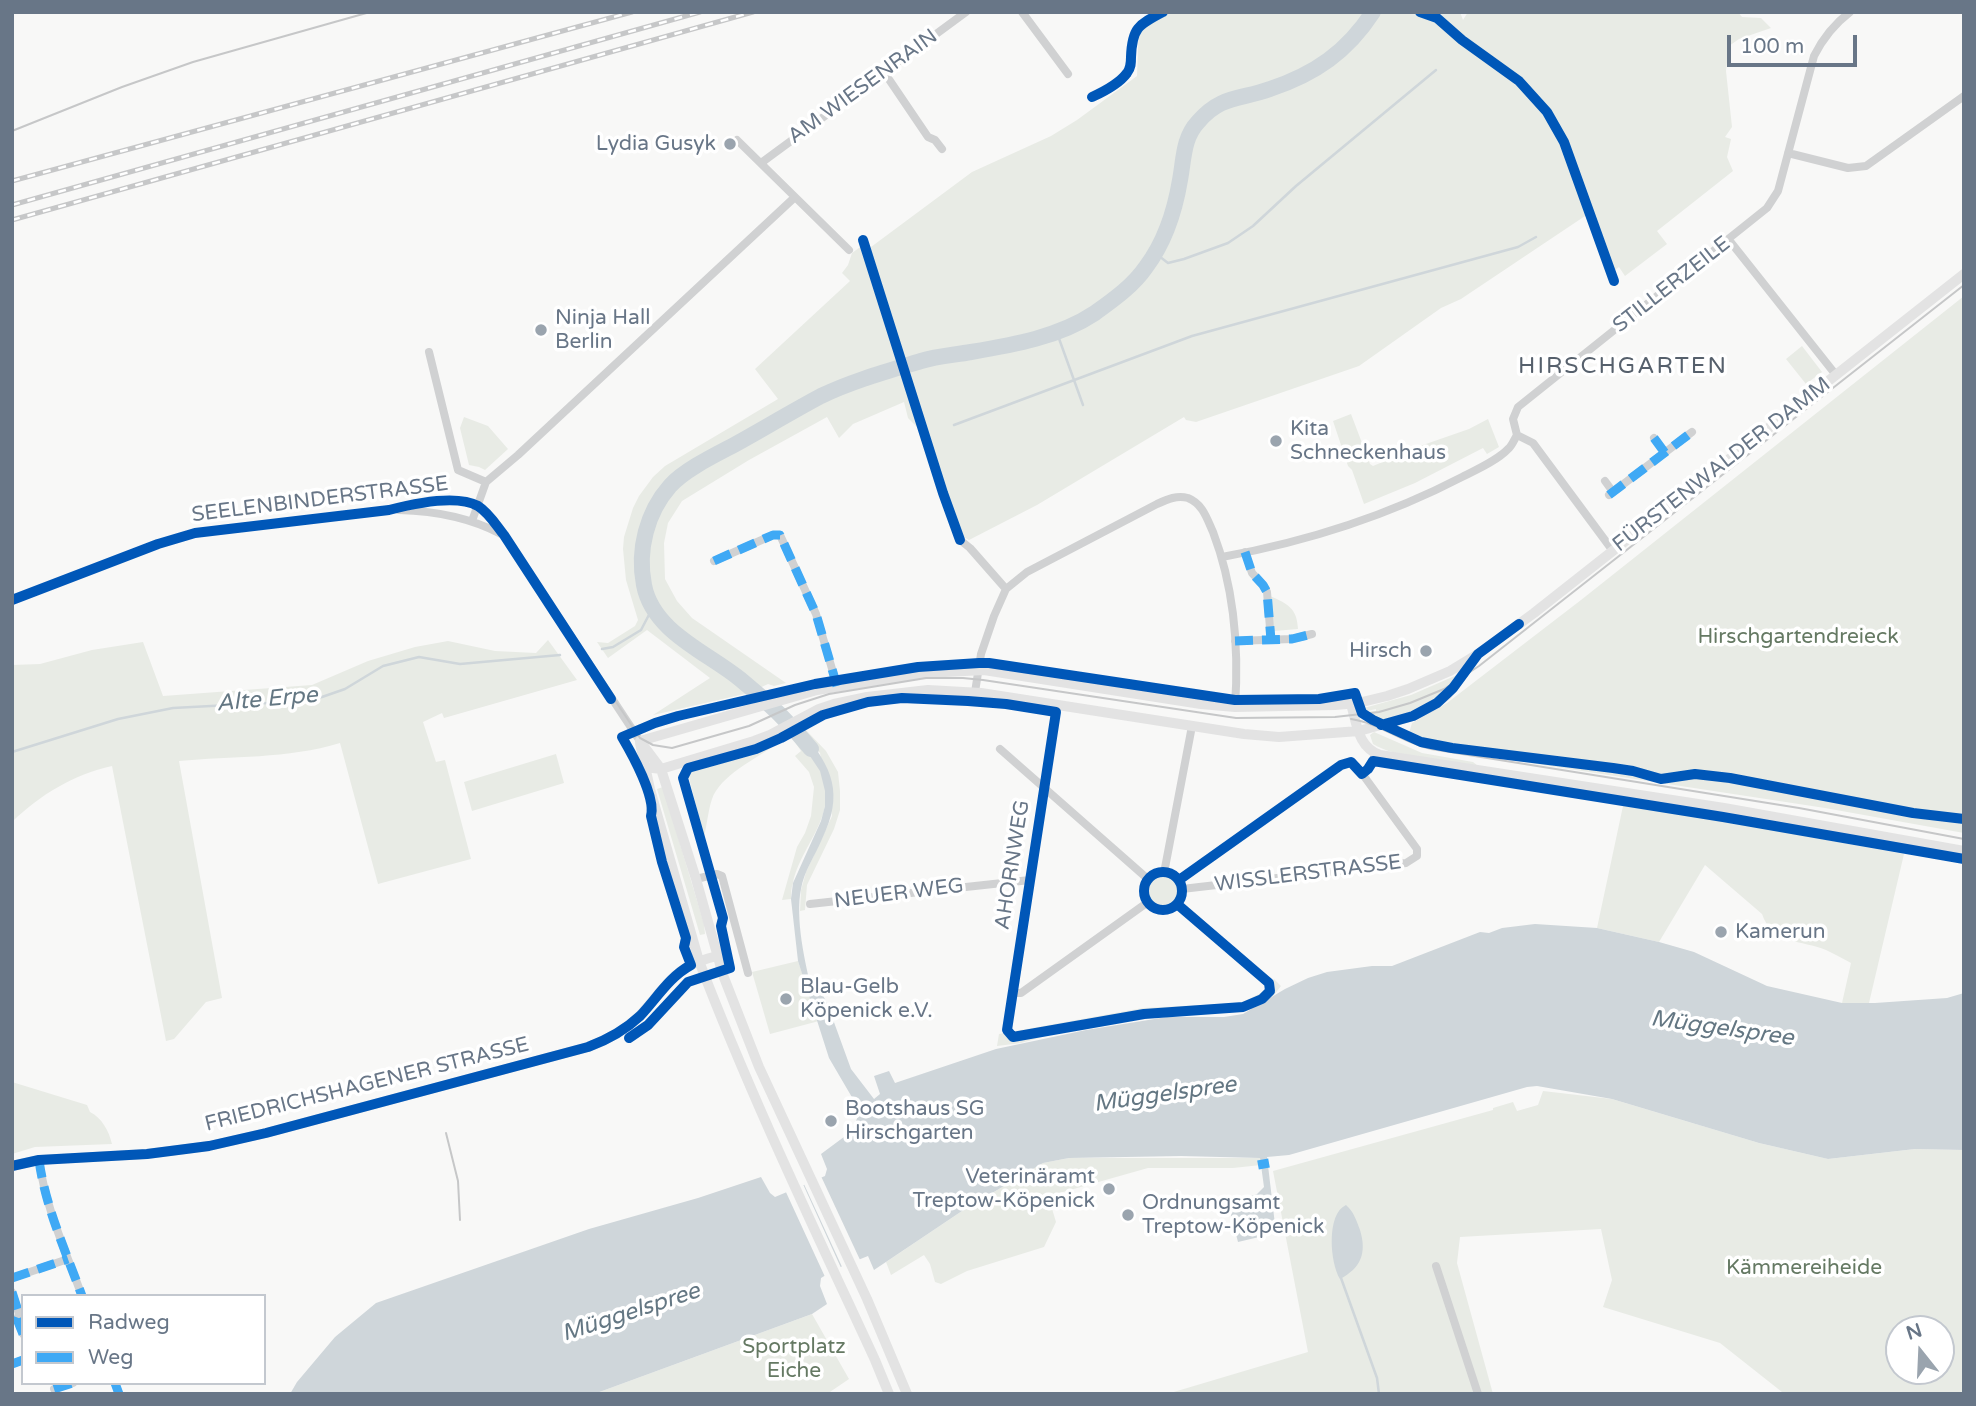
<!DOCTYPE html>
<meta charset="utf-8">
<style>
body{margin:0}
#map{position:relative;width:1976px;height:1406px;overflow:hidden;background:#f8f8f7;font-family:"Varela Round",sans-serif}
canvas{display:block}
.frame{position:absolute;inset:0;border:14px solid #687687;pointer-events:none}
.legend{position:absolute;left:21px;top:1294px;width:245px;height:91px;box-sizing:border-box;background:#fff;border:2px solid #c3c8cf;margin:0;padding:9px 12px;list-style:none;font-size:21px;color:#687687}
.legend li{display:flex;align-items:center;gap:14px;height:35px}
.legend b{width:35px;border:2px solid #c3c8cf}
.north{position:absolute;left:1885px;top:1315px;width:70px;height:70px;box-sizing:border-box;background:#fff;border:2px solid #c3c8cf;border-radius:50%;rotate:342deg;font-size:19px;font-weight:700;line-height:28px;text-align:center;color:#687687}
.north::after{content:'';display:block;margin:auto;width:24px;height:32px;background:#9aa4ae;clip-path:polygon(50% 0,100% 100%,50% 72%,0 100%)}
.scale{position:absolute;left:1727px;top:35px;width:130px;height:32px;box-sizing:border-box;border:4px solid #687687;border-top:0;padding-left:9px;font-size:21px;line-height:24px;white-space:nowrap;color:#687687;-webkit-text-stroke:5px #fff;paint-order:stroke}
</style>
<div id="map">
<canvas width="1976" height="1406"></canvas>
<div class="frame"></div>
<ul class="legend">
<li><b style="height:9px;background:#0057b8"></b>Radweg</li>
<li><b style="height:9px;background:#3fa9f5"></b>Weg</li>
</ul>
<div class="north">N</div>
<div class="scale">100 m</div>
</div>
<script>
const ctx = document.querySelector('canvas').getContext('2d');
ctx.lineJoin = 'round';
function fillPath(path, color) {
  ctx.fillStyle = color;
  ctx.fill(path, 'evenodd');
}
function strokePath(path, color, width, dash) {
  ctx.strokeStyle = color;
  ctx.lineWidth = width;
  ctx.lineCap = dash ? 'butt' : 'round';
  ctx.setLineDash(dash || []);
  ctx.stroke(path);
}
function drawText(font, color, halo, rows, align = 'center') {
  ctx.font = font + ' "Varela Round",sans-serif';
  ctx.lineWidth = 7;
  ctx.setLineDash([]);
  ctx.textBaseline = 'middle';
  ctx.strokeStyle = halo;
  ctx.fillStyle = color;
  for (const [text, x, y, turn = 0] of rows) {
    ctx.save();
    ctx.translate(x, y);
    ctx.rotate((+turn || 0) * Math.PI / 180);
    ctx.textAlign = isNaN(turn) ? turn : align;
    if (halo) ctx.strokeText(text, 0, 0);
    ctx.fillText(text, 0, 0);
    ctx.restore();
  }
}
const green = new Path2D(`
 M1159,12h301l3,8 5,-8h270l4,5 19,1 10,10 -32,11 -10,7 -3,25 6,56 -7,10 6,2 -4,18 6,14 -76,60 10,13 -42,32 -6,-9 -7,5 -21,-58h-3l-127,85 -20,9 -82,58 -163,56 -10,-2 -2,-3 -147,88 -68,35 -7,-4 -10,-30 -9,2 -23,-78 -12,-12 -4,-16 -51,22 -14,14 -12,-21 -78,43 -67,41 -14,22 -4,20 1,36 12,22 15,17 94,65 -12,3 -6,-2 -19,9 -96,22 57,-37 -63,-48 -39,28 -11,-16 11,1 27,-17 3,-6 -12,-40 -3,-31 1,-12 9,-29 6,-12 14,-19 12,-11 113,-67 -23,-30 95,-88 -8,-8 6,-8 4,-12 11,-8 5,11 3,-9 101,-75 79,-36 26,-16 60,-44 2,-55z
 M1964,296v537l-139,-25 -354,-54 -1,-8 -48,-6 -13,-7 3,-10 35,-20 134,-103z
 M1802,346l20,26 -16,12 -20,-25z
 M1351,414l19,50 3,2 50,-21 46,-16 19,-10 11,28 -12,7 -4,-6 -68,35 -51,21 -12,-34 -4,-4 -15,-45z
 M464,417l24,9 20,23 -23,21 -6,-3 -10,-2 -9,-37z
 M1270,596c18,8 27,12 28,33l-24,2z
 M548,640l29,40 -133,38 -2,-5 -19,9 13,40 9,-2 26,99 -93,25 -38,-141c-52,16 -109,13 -161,18l43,237 -16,4 -32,37 -8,2 -54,-275c-39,9 -71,28 -100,56v-157l28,-1 52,-14 51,-8 20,54 149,-11 56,-24 47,-14 33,-6 47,10 41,2z
 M1457,675l-15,22 -16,10 -44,15 -9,-3 -4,-7 7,-1v-2l-13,3 1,-4 47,-13z
 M805,729l21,22 12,21 2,19v19l-6,19 -27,56 -2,25 -5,1 1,-21 5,-18 26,-56 -12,-63 -18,-22z
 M1374,732l48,21 51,9 5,4c-28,-4 -83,-8 -105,-22l-3,-9z
 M796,735c8,11 19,24 25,36 19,44 -20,73 -28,112 -2,5 -2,11 -2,16l-9,1 15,-53 8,-14 6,-17 3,-29 -5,-15 -14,-16 6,-5 -9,-13z
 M774,746c-19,13 -54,30 -62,53 -4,12 -5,26 -8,38l-15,-59 2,-6z
 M556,754l8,29 -92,28 -8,-29z
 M663,787l41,137 1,10 -5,1 -43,-146z
 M1623,806l83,12 198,36 -35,149h-27l9,-40c-8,-4 -16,-9 -25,-13 -24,-10 -54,-6 -64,-36l-57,-49 -46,77 -62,-14z
 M1148 891a15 15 0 1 1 30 0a15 15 0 1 1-30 0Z
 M798,961l21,60 -49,13 -18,-62z
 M1274,979l7,7 -7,9 -21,14 -14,3 -92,4 -76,13 -50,14 -24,3 2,-12 144,-26 98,-5 22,-11z
 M12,1082l75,23 3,7c12,6 19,19 22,32l-77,3 -23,7z
 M1543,1091l69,8 147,44 69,16 87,-10 49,1v244h-182v-2l-62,-49 -117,-36 9,-27 -11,-51 -141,8 -3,26 36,131h-326l141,-42 -35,-181 220,-61v-2l20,-6 4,9 21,-6zM1899,1329h42v42h-42z
 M1069,1158h191l1,7 -28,3h-85l-92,26 -4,2 -2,6 6,20 -12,25 -77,24 -26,13 -6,-2 -5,-18 -6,-9 -33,20 -5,-13 79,-53 78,-46z
 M812,1314l37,65 -22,15h-233z`);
const water = new Path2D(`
 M802,731c31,37 42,63 20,108 -7,17 -18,32 -21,50 -6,29 4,74 11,102l8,-1 7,13 24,66 23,30 6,-5 -6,-18 15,-5 6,12 101,-34 90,-19 81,-13h57l19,-3 42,-25 23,-11 19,-6 45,-6h20l88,-34 9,1 13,-5 33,-4 62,4 62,14 35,10 73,34 75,17h33l72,-5 17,-5v157l-49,-1 -87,10 -69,-16 -147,-44 -75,-13 -10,1 -238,68 -22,2 9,76 -38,9 -10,-38 29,-10 7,-7 -4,-29 -79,-2 -112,2 -26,5 -78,46 -91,61 -6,-14 -30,12h-15l3,7 -5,3 -1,8 7,18 -15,10 -218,80h-304l7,-12 38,-45 41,-34 213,-74 109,-31 63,-21 9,16 5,4 50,-21 2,-7 -6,-15 31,-23 8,-20 -31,-53 -31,-97 -7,-62 2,-16 28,-62 4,-15v-15l-5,-20 -24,-36z
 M1346,1205c8,7 10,15 14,25 7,23 1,38 -20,49 -10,-16 -14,-65 6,-74z`);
const pier = new Path2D(`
 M820,1174l41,88 -18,7 -40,-87z
 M802,1182l40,88 -3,1 -5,-4 -7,3 2,5 -3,4 -41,-89z`);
const stream = new Path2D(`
 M1155,253l13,10 16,-4 44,-16 25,-17 43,-40 140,-116
 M1057,333l26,72
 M954,425l238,-89 326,-89 18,-10
 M602,649l11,-2 28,-17 11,-21
 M12,752l106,-33 55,-11 114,-6 35,-5 23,-8 38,-23 36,-9 41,7 100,-9
 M1341,1278l36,100 2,16`);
const river = new Path2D(`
 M811,749c-21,-26 -45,-49 -71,-70 -33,-27 -87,-47 -96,-94 -7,-35 3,-73 26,-99 14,-16 45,-31 64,-41 29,-16 57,-33 87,-49 31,-15 67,-25 100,-35 16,-5 33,-6 50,-9 42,-7 88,-15 124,-39 18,-13 38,-27 51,-46 18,-24 29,-57 34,-87 4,-21 3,-42 18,-58 23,-27 42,-22 72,-33 45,-15 77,-37 103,-77`);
const minor = new Path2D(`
 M1022,12l46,62
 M884,72l44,65 7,3 7,9
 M737,140l112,110
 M1788,153l60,15 18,-2 98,-70
 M761,163l205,-151
 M1729,240l107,135
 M429,352l29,118 28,12
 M1517,435l16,8 80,108
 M1654,438l11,15
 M1605,481l8,11
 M1609,495l83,-63
 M399,510c36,1 70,7 102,24
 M472,521l14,-39 32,-27 277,-258
 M960,540l10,8 36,41
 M1245,552l7,21 11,12 4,7 4,48
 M1222,557c83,-15 165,-41 240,-80 14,-7 36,-17 46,-28 4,-3 6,-9 9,-14l-4,-16 5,-12 249,-199 11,-17 36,-135c9,-18 19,-31 36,-44
 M714,561l59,-26h7l36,79 21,72
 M12,600l146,-56 37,-11 194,-23c23,-6 67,-16 89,-4 11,7 18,19 26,29l136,206
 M1235,641l57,-2 20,-5
 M975,692l6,-38 13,-38 12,-27 21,-17 130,-68c11,-5 20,-9 31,-6 15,6 19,21 25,34 21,55 26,117 22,175
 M1000,749l149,131
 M1362,774l9,-8 4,-12
 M1144 891a19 19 0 1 1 38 0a19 19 0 1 1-38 0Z
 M1164,873l28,-147
 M696,879l21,-5 5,2 26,97
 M1179,880l162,-115c7,-3 11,-4 17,3l59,81v7l-11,7 -224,26
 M810,904l220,-24
 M1177,904l92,79
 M1013,993h8l127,-91
 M1007,1030l50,-325
 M39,1160c6,46 27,92 43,136
 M1436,1266l42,128
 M12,1278l56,-19
 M12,1292l7,22 -2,5 6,15
 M12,1364l11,-4
 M115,1383l4,11
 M54,1389l19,-6`);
const major = new Path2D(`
 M1351,704c6,21 7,43 29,51l344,53 240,43
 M640,741l177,-51 109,-17 58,-3 217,34 34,3 100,-2 23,-2 29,-7 21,-7 42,-18 28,-17 56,-41 430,-339
 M640,741l21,28 35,110 27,96 36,92 108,232 40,95
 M640,743l10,46 49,172c52,136 115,267 176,399l14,34
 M645,767l16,2 93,-28 16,-6 49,-26 15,-5 33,-7 61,-7 53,3 263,41 35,3 80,-6 54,-15 18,-9 16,-12 27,-36
 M12,1166l27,-6 108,-6 62,-8 57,-13 322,-86c21,-8 40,-18 55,-35 13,-14 23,-30 38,-41 11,-8 23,-12 36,-15`);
const tram = new Path2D(`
 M12,131l110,-44 71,-25 177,-50
 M12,598l148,-56 33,-10 223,-26c46,-4 58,-8 90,30l134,202 13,7 19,3 77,-22 46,-21 34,-11 97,-16h37l20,2 253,38 99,-1 44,-5 31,-9 34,-14 35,-23 485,-381
 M1351,719c28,4 52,24 80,30l368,59 165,31
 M446,1133l12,48 2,39`);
const rail = new Path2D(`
 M12,181l620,-169
 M12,205l688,-193
 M12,220l741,-208`);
const quiet = new Path2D(`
 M1654,438l11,15
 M1609,495l83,-63
 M1245,552l7,21 11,12 4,7 4,48
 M714,561l59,-26h7l36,79 21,72
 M1235,641l57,-2 20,-5
 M39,1160c6,46 27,92 43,136
 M1258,1165l11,-2
 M12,1278l56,-19
 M12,1292l7,22 -2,5 6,15
 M12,1364l11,-4
 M115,1383l4,11
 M54,1389l19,-6`);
const cycleway = new Path2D(`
 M1420,12l17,6 25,22 57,41 28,31 17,30 50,139
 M1092,97c11,-5 27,-13 35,-24 4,-5 4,-10 4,-16 1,-29 7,-32 32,-45
 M863,240l80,253 17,47
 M12,600l146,-56 37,-11 194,-23c23,-6 67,-16 89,-4 11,7 18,19 26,29l107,164
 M1381,725l32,-9 24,-13 16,-15 25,-34 41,-30
 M1144 891a19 19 0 1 1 38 0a19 19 0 1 1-38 0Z
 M1179,880l162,-115 10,-3 11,12 6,-5 5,-8 350,56 241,42
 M629,1038l19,-13 40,-43 42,-14 -9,-42 2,-8 -40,-140 5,-10 68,-19 25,-11 42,-23 45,-13 34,-4 66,3 38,3 50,8 -49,318 6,7 131,-23 99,-7 19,-8 8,-8 -1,-8 -92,-79
 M12,1166l27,-6 108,-6 62,-8 57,-13 322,-86c19,-7 36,-16 52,-31 17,-18 29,-39 51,-51l-7,-18 2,-9 -24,-76 -11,-46c5,-19 -19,-62 -29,-79l33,-14 23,-7 137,-32 103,-17 61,-4h10l246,37 84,-1 36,-6 7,20 11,7 48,22 31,6 161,20 20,3 28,8 34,-5 35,4 183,35 51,6`);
const markers = [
 [730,144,7,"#9aa4ae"],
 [541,330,7,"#9aa4ae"],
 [1276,441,7,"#9aa4ae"],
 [1426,651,7,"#9aa4ae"],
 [1721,932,7,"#9aa4ae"],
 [786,999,7,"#9aa4ae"],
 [831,1121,7,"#9aa4ae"],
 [1109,1189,7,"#9aa4ae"],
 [1128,1215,7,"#9aa4ae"]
];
const streetNames = [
 ["AM WIESENRAIN",863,87,-36],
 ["STILLERZEILE",1672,285,-38],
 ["FÜRSTENWALDER DAMM",1722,465,-38],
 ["SEELENBINDERSTRASSE",320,500,-7],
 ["AHORNWEG",1013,865,-81],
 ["WISSLERSTRASSE",1308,874,-7],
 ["NEUER WEG",899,894,-7],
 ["FRIEDRICHSHAGENER STRASSE",367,1085,-14]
];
const poiNames = [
 ["Lydia Gusyk",716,144,"right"],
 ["Ninja Hall",555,318],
 ["Berlin",555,342],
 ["Kita",1290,429],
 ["Schneckenhaus",1290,453],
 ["Hirsch",1412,651,"right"],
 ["Kamerun",1735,932],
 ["Blau-Gelb",800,987],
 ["Köpenick e.V.",800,1011],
 ["Bootshaus SG",845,1109],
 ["Hirschgarten",845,1133],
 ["Veterinäramt",1095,1177,"right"],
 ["Treptow-Köpenick",1095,1201,"right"],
 ["Ordnungsamt",1142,1203],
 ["Treptow-Köpenick",1142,1227]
];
const parkNames = [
 ["Hirschgartendreieck",1798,637],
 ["Kämmereiheide",1804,1268],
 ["Sportplatz",794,1347],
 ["Eiche",794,1371]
];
const neighbourhoodNames = [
 ["HIRSCHGARTEN",1623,367]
];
const waterNames = [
 ["Alte Erpe",267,700,-5],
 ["Müggelspree",1722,1029,8],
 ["Müggelspree",1165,1095,-8],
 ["Müggelspree",631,1313,-18]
];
fillPath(green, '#e8ebe5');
fillPath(water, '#cfd6da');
fillPath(pier, '#f8f8f7');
strokePath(stream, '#cfd6da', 2.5);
strokePath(river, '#cfd6da', 16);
strokePath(minor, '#d0d1d2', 8);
strokePath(major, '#e3e3e3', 10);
strokePath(tram, '#c6c7c8', 2);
strokePath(rail, '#c6c7c8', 5);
strokePath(rail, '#fff', 2.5, [8]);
strokePath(quiet, '#3fa9f5', 9, [18, 9]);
strokePath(cycleway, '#0057b8', 10);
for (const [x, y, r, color] of markers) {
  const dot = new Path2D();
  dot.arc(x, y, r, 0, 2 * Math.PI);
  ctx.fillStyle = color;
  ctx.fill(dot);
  strokePath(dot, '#fff', 2.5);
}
drawText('21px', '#687687', '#fff', streetNames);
drawText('21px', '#687687', '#fff', poiNames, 'left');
drawText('21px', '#657963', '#fff', parkNames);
ctx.letterSpacing = '2px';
drawText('23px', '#56606c', '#fff', neighbourhoodNames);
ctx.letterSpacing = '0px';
drawText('italic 23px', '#647783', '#fff', waterNames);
</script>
